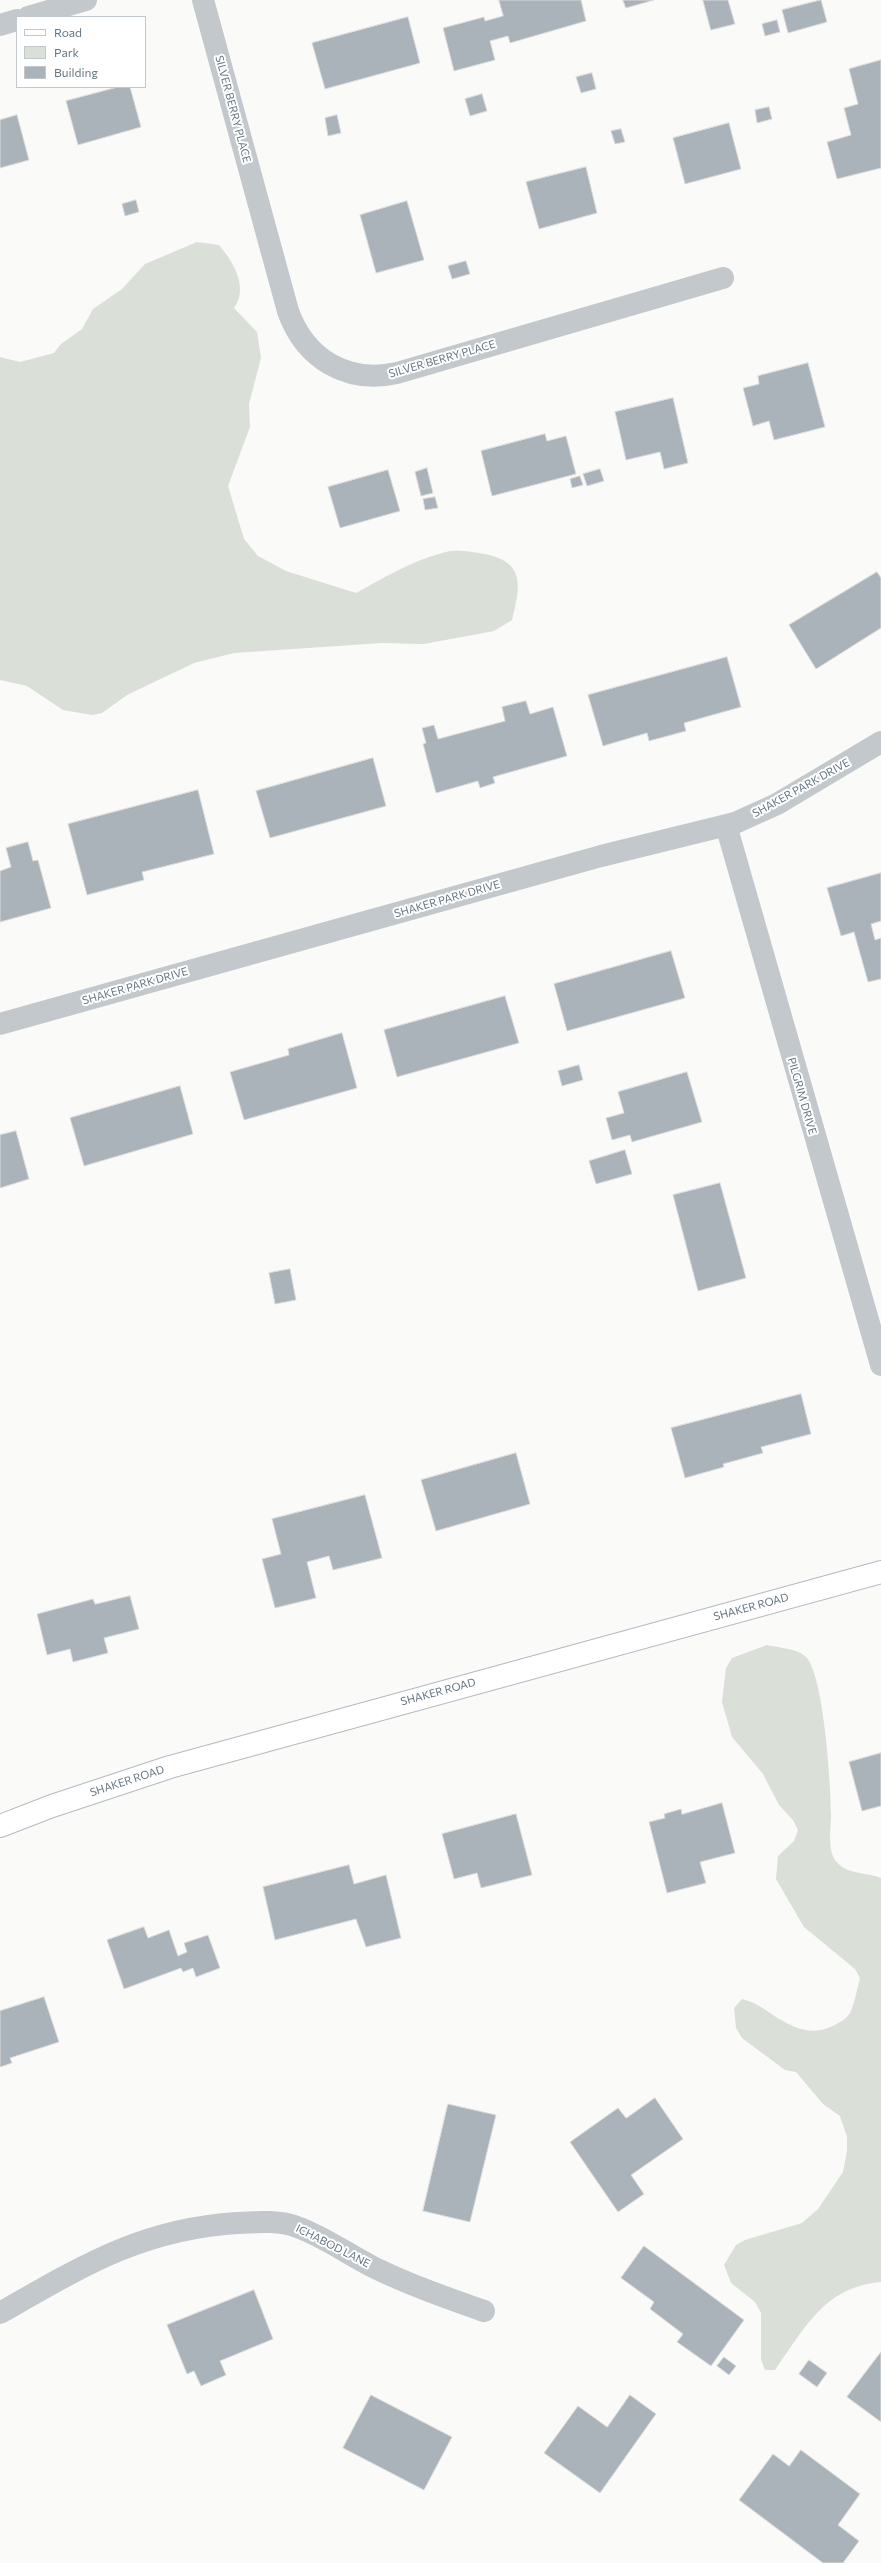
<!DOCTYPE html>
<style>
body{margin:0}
#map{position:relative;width:881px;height:2563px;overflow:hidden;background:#fafaf8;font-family:Commissioner,sans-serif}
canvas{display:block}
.legend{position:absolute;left:16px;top:16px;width:130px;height:72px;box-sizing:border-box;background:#fff;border:1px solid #c1c8cd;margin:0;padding:5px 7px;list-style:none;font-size:12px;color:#657683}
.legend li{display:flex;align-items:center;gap:8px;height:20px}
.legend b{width:20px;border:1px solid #c1c8cd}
</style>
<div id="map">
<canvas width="881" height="2563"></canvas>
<ul class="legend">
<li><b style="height:5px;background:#fff"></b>Road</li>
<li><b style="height:11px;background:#dadfd7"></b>Park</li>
<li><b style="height:11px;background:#aab3b9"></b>Building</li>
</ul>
</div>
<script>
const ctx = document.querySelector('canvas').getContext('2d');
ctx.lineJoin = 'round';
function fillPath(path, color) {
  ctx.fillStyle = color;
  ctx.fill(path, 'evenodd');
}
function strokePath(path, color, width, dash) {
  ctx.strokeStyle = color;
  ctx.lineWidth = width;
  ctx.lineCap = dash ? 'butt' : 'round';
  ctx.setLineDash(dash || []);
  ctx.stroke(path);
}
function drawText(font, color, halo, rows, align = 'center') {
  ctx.font = font + ' Commissioner,sans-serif';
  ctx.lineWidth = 4;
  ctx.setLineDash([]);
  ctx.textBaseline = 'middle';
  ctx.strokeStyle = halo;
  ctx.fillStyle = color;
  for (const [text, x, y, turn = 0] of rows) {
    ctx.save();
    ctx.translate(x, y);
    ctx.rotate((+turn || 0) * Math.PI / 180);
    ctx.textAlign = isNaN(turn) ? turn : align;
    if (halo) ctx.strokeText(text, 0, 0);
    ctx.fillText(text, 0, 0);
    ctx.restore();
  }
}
const green = new Path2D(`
 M197,242l22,3c14,16 30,43 15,63l23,24 4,26 -12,46 1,23 -22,59 16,53 14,17 28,15 70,22c28,-15 55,-32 86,-40 11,-4 26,-2 37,0 45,7 43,29 33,67l-18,11 -70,13 -42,-1 -148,10 -40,10 -67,32 -25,18 -10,2 -29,-5 -36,-24 -27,-6v-323l20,5 34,-9 7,-9 21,-15 11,-20 29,-20 23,-25z
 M767,1645c12,3 28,3 38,11 19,16 26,131 26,158 0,14 -4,36 5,47 10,14 31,11 45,17v404c-57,5 -76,46 -106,88h-10l-4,-11v-46l-6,-11 -24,-19 -7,-18 12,-20 9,-5 57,-17 16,-14 25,-37 4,-21v-14l-7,-21 -17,-12 -27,-32 -11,-2 -43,-32 -6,-10 -2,-20 8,-9c17,4 26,14 41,22 18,10 32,14 52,4 7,-4 13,-7 16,-14 4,-10 6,-22 9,-33l-5,-9 -51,-42 -28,-48 2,-23 16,-15 4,-11 -5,-10 -14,-15 -16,-31 -31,-37 -10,-35 4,-34 6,-10z`);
const building = new Path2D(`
 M499,0h82l5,21 -76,22 -2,-7 -18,5 5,19 -41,11 -11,-43 41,-11 1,4 18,-5z
 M623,0h31l-28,8z
 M703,0h25l7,24 -24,6z
 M821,0l6,22 -39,11 -6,-23z
 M408,17l12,46 -95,26 -13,-46z
 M777,20l3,12 -15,4 -3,-12z
 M881,60v108l-44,11 -10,-37 24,-7 -7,-27 14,-4 -9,-35z
 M592,73l4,16 -15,4 -5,-16z
 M118,87h12l11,40 -63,18 -12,-44z
 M482,94l5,17 -17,5 -5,-17z
 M769,107l3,12 -15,4 -2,-13z
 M17,115l12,45 -29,8v-48z
 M337,115l4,18 -13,3 -3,-18z
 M729,123l12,46 -56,15 -12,-46z
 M621,129l4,13 -10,2 -4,-13z
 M586,167l11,46 -58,16 -13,-47z
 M136,200l3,12 -14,4 -3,-12z
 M407,201l17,59 -48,13 -16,-58z
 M466,261l4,13 -18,5 -4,-13z
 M808,363l17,64 -51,13 -5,-19 -16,5 -10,-38 16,-4 -1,-8z
 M673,398l15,65 -24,6 -4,-17 -34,8 -11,-48z
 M545,434l2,7 19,-5 10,38 -84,22 -11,-45z
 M427,468l6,25 -12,3 -6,-24z
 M600,469l4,12 -17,5 -4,-12z
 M388,470l12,41 -60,17 -12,-41z
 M580,476l3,9 -11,3 -2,-9z
 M435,497l3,11 -13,2 -2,-11z
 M877,572l4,6v50l-65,41 -27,-44z
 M727,657l14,50 -57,16 2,8 -37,10 -2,-8 -44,13 -15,-51z
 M526,701l4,13 23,-7 14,49 -74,21 2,6 -15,5 -2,-7 -42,12 -13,-49 3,-1 -4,-15 12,-3 4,14 67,-18 -3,-14z
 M373,758l13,48 -116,32 -14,-47z
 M198,790l16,64 -72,18 2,8 -57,15 -19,-71z
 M28,842l5,19 5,-1 13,48 -51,14v-51l11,-4 -5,-19z
 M881,873v48l-10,3 4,16 6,-2v41l-13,3 -14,-50 -13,4 -14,-48z
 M671,951l14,47 -118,33 -13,-47z
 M505,996l14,47 -122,34 -13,-47z
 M342,1033l15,55 -113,32 -14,-48 59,-17 -1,-6z
 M579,1065l4,15 -21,6 -4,-15z
 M687,1072l15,50 -70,20 -2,-7 -18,5 -6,-22 18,-5 -6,-21z
 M180,1086l13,48 -109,32 -14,-48z
 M16,1131l13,48 -29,9v-53z
 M625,1150l7,24 -36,10 -7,-23z
 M720,1183l26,95 -48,13 -25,-96z
 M290,1269l6,31 -21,4 -6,-31z
 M801,1394l10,40 -50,13 2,6 -40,11 1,3 -39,11 -14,-50z
 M516,1453l14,51 -94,27 -15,-51z
 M365,1495l17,63 -49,12 -4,-14 -22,6 9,36 -41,10 -13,-49 19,-5 -9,-35z
 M130,1596l9,33 -35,9 4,15 -35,9 -3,-13 -23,6 -10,-41 56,-15 2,5z
 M881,1753v53l-19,5 -13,-49z
 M722,1803l13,50 -35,9 6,21 -39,10 -18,-71 16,-4 -1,-4 17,-5 1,5z
 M516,1814l16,61 -51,13 -4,-15 -23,6 -12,-45z
 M349,1865l5,19 32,-9 15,63 -35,9 -10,-28 -81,21 -12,-53z
 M144,1927l4,11 21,-8 9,26 9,-4 -3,-9 24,-8 12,33 -24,9 -3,-9 -10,4 -2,-4 -57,21 -17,-49z
 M44,1997l15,45 -49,16 2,5 -12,4v-56z
 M655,2098l28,41 -52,36 13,19 -26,18 -48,-70 48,-34 8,10z
 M448,2104l48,11 -26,107 -47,-11z
 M644,2246l100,74 -33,46 -34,-24 6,-8 -33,-25 4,-7 -33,-24z
 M254,2290l19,49 -53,22 6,14 -25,11 -7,-15 -7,3 -20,-49z
 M881,2352v70l-34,-25z
 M724,2357l12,9 -7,9 -12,-9z
 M809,2360l18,13 -10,14 -18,-13z
 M371,2395l81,42 -28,53 -81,-42z
 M630,2395l26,19 -56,79 -56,-40 34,-47 29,21z
 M801,2450l59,44 -22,31 21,16 -16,22h-20l-84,-63 34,-46 16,12z`);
const minor = new Path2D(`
 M203,0l85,311c17,48 59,73 109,62l326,-95
 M28,17l58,-17
 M0,25l17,-5
 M726,825l155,540
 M0,1024l601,-168 134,-33 42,-19 104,-62
 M0,2313c81,-46 141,-84 237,-90 20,-1 42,-3 60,4 28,10 52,28 78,41 35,17 72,30 109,43`);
const secondary = new Path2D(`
 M0,1826l52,-20 118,-39 711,-195`);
const streetNames = [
 ["SILVER BERRY PLACE",233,109,75],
 ["SILVER BERRY PLACE",442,359,-16],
 ["SHAKER PARK DRIVE",801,788,-29],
 ["SHAKER PARK DRIVE",447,899,-16],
 ["SHAKER PARK DRIVE",135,986,-16],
 ["PILGRIM DRIVE",802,1096,74],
 ["SHAKER ROAD",751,1607,-15],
 ["SHAKER ROAD",438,1692,-15],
 ["SHAKER ROAD",127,1781,-18],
 ["ICHABOD LANE",333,2246,27]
];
fillPath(green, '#dadfd7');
fillPath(building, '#aab3b9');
strokePath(building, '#dcdcda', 1);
strokePath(secondary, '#b3babf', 24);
strokePath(minor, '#c3c8cc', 22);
strokePath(secondary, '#fff', 22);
drawText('11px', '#657683', '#fff', streetNames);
</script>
